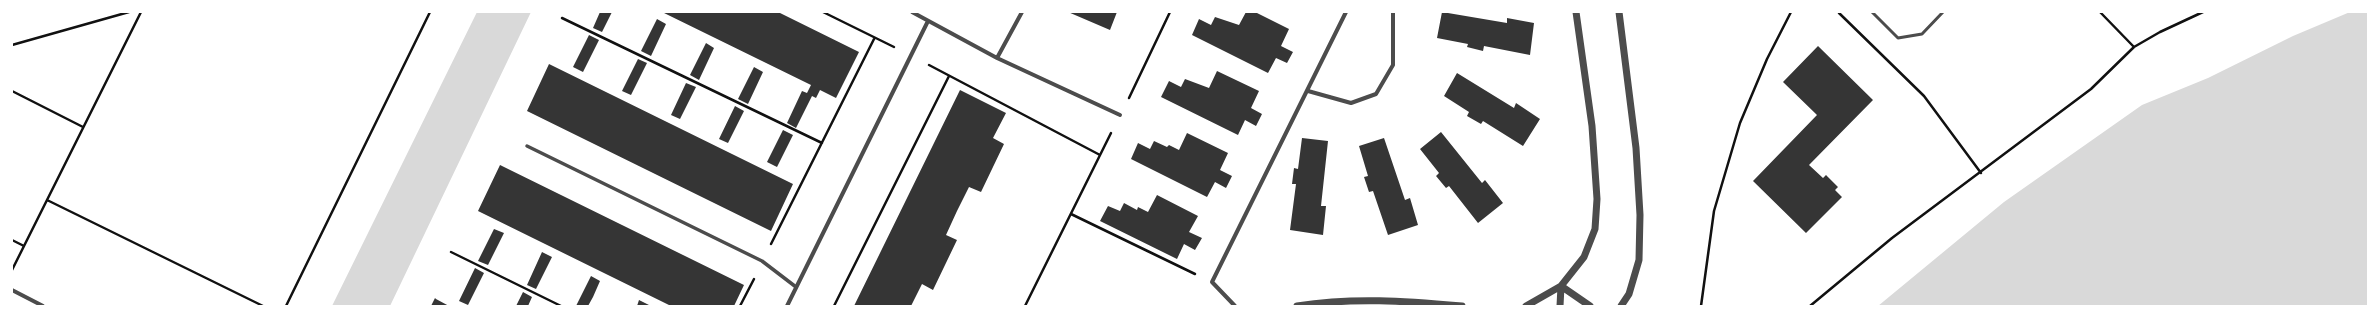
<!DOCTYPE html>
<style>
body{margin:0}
#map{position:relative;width:2380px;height:318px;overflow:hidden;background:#fff;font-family:"Public Sans",sans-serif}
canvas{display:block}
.frame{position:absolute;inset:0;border:13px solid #fff;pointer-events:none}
</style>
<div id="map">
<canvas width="2380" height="318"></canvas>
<div class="frame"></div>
</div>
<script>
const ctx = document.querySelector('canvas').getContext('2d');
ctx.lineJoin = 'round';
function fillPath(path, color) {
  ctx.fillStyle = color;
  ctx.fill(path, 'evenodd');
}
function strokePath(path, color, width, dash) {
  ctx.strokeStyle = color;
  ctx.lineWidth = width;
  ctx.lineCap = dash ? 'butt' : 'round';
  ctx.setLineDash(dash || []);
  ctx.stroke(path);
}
const water = new Path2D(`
 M477,12h54l-141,294h-58z
 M2350,12h18v294h-490l126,-104 138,-97 66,-27 85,-42z`);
const building = new Path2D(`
 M600,12h12l-10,20 -9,-4z
 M662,12h116l81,40 -23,46 -16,-8 -4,8 -4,-2 -16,32 -9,-5 15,-32 5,2 4,-8z
 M1068,12h49l-7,18z
 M1246,12h9l34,17 -8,17 12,6 -6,11 -11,-5 -8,15 -76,-38 7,-16 12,6 4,-8 24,8z
 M1442,12l65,11v-5l27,5 -4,32 -46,-9 -1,5 -16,-4 1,-3 -31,-6z
 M657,19l9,5 -15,32 -10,-5z
 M589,35l10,5 -16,32 -10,-5z
 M706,43l8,5 -15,32 -9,-5z
 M1818,46l55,54 -64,65 14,13 3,-3 12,12 -3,3 7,7 -36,36 -53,-52 64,-66 -34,-33z
 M638,59l9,4 -16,32 -9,-4z
 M549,64l244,120 -22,47 -244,-120z
 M754,67l9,5 -15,32 -10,-5z
 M1217,71l42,20 -8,17 11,6 -6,12 -11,-6 -7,15 -77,-38 8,-16 12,6 4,-8 24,9z
 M1457,73l57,35 2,-5 24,16 -17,27 -40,-25 -2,3 -14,-8 2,-4 -25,-16z
 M686,83l10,4 -16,32 -9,-4z
 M960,90l46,23 -13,25 11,6 -23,48 -12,-5 -12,24 -11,24 11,5 -12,25 -12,-5 12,5 -12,25 -11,-6 -11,22h-57z
 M735,106l9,5 -16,32 -9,-4z
 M783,130l10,5 -16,32 -10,-5z
 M1441,132l41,51 3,-3 18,23 -25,20 -29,-37 -3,2 -10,-12 3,-3 -19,-24z
 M1187,133l41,20 -8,17 12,6 -6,12 -11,-6 -8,15 -76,-38 7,-16 12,6 4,-8 13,6 2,-2 10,5z
 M1302,138l26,3 -7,65h5l-3,29 -33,-5 6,-46h-4l2,-16 4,1z
 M1384,138l21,62 5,-2 8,27 -30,10 -15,-44 -4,1 -5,-15 4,-1 -9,-30z
 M500,165l244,120 -10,21h-63l-193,-95z
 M1157,195l41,21 -9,16 13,6 -7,12 -11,-6 -7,15 -77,-38 8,-15 12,5 4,-8 13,7 1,-3 10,5z
 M494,229l10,4 -16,32 -10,-4z
 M542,252l10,5 -16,32 -9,-4z
 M475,268l9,5 -16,32 -9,-4z
 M591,276l9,5 -7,16 -5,9h-12z
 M523,292l9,5 -4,9h-12z
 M435,298l1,1 13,7h-18z
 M639,300l10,5 -1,1h-11z`);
const path = new Path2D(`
 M823,12l71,35
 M2100,12l34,35
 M1839,13l85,83 57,77
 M562,18l260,125
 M12,45l117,-33
 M929,65l171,90
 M12,91l71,36
 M1129,98l41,-86
 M47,200l94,-188
 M1071,214l124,60
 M12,240l12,6
 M771,244l103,-205
 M451,252l110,54
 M12,270l35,-70 216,106
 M286,306l144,-294
 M740,306l14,-27
 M834,306l115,-230
 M1025,306l86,-173
 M1701,306l13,-95 26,-88 27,-64 24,-47
 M1810,306l82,-68 199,-149 43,-42 26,-15 43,-20`);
const service = new Path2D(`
 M1872,12l26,26 24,-4 21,-22`);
const pedestrian = new Path2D(`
 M527,146l235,115 34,26`);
const minor = new Path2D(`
 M912,12l85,46 123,57
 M997,58l25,-46
 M1308,91l43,12 25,-9 17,-29v-53
 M12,290l31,16
 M787,306l141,-285
 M1235,306l-23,-24 134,-270`);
const tertiary = new Path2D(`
 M1619,12l17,136 4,67 -1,45 -10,34 -8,12
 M1561,286l29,20
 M1297,306c57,-9 108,-5 165,0
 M1526,306l35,-20
 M1560,306l1,-20 23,-29 11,-28 2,-30 -5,-73 -16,-114`);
fillPath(water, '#d9d9d9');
fillPath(building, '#353535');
strokePath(path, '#111', 2.5);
strokePath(service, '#4c4c4c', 3);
strokePath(pedestrian, '#4c4c4c', 3.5);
strokePath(minor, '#4c4c4c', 4);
strokePath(tertiary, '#4c4c4c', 7);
</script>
